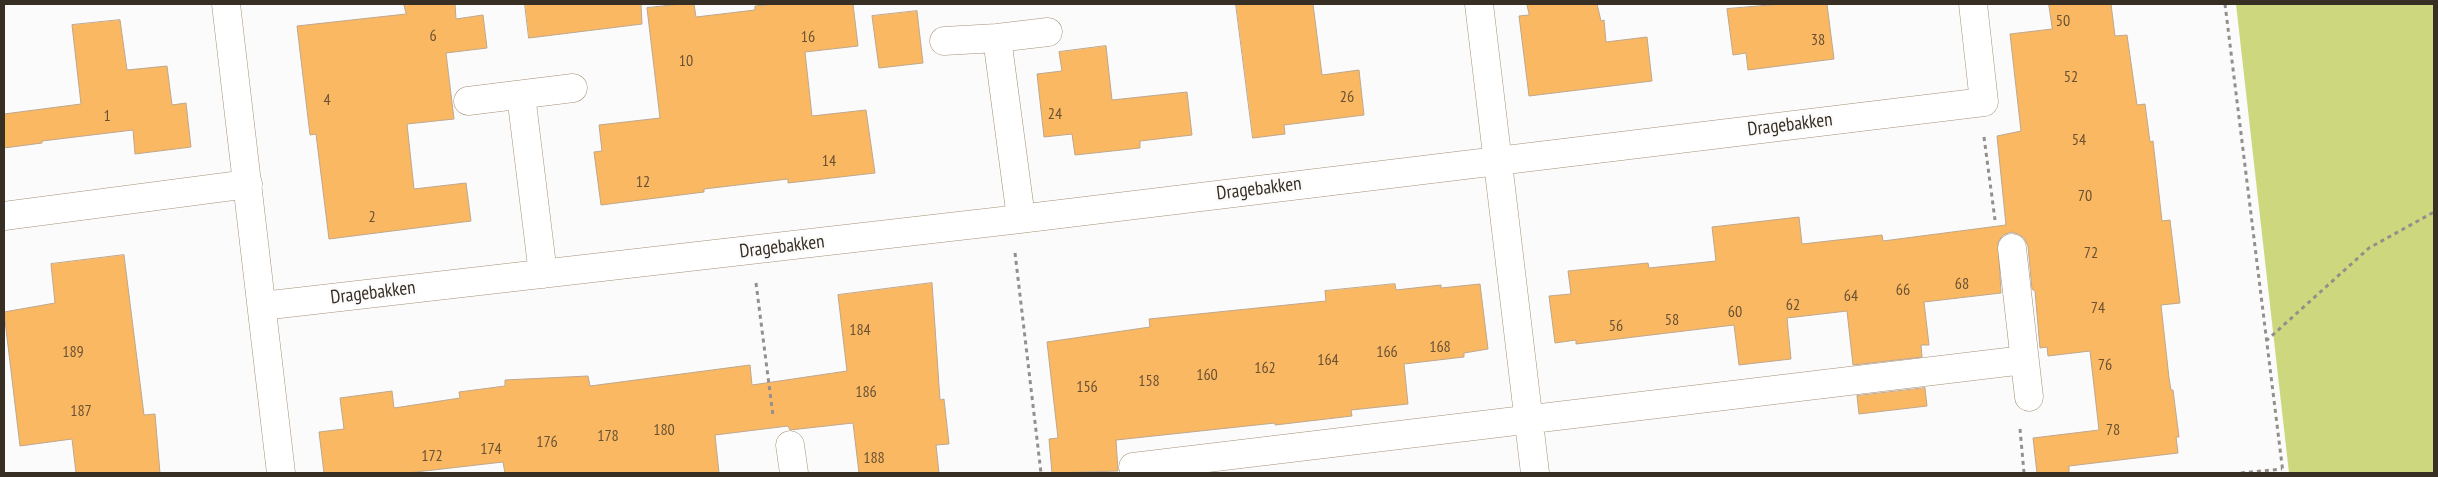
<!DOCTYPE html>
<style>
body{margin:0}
#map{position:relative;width:2438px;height:477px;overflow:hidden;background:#fbfbfb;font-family:"PT Sans Narrow",sans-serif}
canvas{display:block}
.frame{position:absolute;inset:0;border:5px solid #382f24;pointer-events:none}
</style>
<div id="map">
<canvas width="2438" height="477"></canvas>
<div class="frame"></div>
</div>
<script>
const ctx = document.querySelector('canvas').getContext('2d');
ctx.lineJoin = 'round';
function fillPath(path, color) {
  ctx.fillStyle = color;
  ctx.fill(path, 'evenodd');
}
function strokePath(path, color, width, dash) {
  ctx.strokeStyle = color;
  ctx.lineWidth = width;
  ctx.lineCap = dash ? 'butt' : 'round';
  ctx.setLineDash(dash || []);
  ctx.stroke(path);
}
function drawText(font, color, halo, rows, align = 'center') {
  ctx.font = font + ' "PT Sans Narrow",sans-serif';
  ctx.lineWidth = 5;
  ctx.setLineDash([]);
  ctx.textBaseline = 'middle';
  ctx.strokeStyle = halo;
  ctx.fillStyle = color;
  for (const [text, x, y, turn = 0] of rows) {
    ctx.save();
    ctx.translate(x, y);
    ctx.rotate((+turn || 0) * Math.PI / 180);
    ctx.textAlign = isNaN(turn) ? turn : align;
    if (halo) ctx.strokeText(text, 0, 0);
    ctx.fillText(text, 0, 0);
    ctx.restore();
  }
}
const green = new Path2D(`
 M2236,4h198v469h-145z`);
const building = new Path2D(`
 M404,4h51l1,15 27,-4 4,33 -41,5 8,66 -47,5 7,65 52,-6 5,38 -142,18 -13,-105 -6,1 -13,-109 109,-12z
 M525,4h116l1,20 -113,14z
 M681,4h13l2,13 59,-7v-4l20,-2h78l5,42 -53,6 7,64 54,-6 9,63 -87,10v-4l-84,10v3l-103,13 -7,-53 8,-1 -3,-26 61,-7 -13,-110z
 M1236,4h77l9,71 37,-5 5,45 -80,10 1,9 -32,4z
 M1527,4h70l4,17 3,-1 2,22 41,-5 5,44 -123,15 -10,-80 10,-1z
 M1782,4h45l7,55 -86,11 -2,-17 -13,2 -6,-46z
 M2049,4h62l4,32 12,-1 10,70 8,-1 5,38 3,-1 9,80 8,-1 10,83 -19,2 8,73 2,12h2l6,47h-3l2,16 -109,13v7h-32l-4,-35 66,-8 -9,-79 -42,5 -1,-9 -7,1 -5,-57 -3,-2 -4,-43 -4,-8 -6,-4 -7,-2 -8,3 -5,7 3,51 -77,9 5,43h-8l1,12 -69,8 -6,-54 -60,7 4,41 -52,6 -5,-40 -158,19v-4l-21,3 -6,-47 22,-2 -3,-23 80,-8 1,5 67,-7 -4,-34 87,-10 3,27 80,-9 1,6 123,-16 -9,-89 24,-5 -11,-97 42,-5z
 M917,11l6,52 -44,5 -7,-52z
 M120,20l7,50 40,-4 5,39 14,-2 5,44 -56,7 -2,-24 -91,11v2l-38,5v-34l77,-10 -9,-79z
 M1106,46l6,54 75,-8 5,43 -52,6v7l-65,7 -3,-21 -28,3 -7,-63 25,-3 -3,-19z
 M124,255l20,160 11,-1 5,59h-84l-4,-34 -52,7 -16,-134 51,-9 -4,-39z
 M932,283l8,117 4,-1 5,45 -13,1 3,28h-80l-6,-50 -63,7 -2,-4 -73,9 4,38h-214l-2,-11 -96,11h-83l-5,-41 25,-3 -4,-31 52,-7 2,17 66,-10 -1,-6 46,-6v-6l83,-4 2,10 160,-21 2,20 95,-14 -9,-76z
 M1395,284l1,6 45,-5v3l39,-4 8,65 -24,4v4l-60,7 4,40 -57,6 1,6 -77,9v-2l-159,17 2,31 -66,2 -3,-34 9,-1 -11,-96 103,-15 -1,-8 177,-18 -1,-10z
 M1925,388l2,18 -68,8 -2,-18z`);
const path = new Path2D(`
 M2225,4l58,469
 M1984,137l11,83
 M1015,253l26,220
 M756,283l17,133
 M2266,341l103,-93 65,-36
 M2020,429l4,44
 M2241,473l41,-4`);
const minor = new Path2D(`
 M1479,4l56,469
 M997,38l24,180
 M944,41l53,-3 51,-6
 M521,95l22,179
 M468,101l105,-13
 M4,216l244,-32
 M2012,248l17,149
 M262,306l749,-86 973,-118 -11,-98
 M790,445l4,28
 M1133,467l891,-107`);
const tertiary = new Path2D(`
 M226,4l55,469`);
const numberNames = [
 ["50",2063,21],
 ["6",433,36],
 ["16",808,37],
 ["38",1818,40],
 ["10",686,61],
 ["52",2071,77],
 ["26",1347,97],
 ["4",327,100],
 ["24",1055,114],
 ["1",107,116],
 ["54",2079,140],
 ["14",829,161],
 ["12",643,182],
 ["70",2085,196],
 ["2",372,217],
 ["72",2091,253],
 ["68",1962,284],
 ["66",1903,290],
 ["64",1851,296],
 ["62",1793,305],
 ["74",2098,308],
 ["60",1735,312],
 ["58",1672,320],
 ["56",1616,326],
 ["184",860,330],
 ["168",1440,347],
 ["189",73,352],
 ["166",1387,352],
 ["164",1328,360],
 ["76",2105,365],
 ["162",1265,368],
 ["160",1207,375],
 ["158",1149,381],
 ["156",1087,387],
 ["186",866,392],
 ["187",81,411],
 ["180",664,430],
 ["78",2113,430],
 ["178",608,436],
 ["176",547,442],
 ["174",491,449],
 ["172",432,456],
 ["188",874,458]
];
const streetNames = [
 ["Dragebakken",1790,125,-7],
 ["Dragebakken",1259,189,-7],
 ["Dragebakken",782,247,-7],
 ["Dragebakken",373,293,-7]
];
fillPath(green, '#cdd77e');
fillPath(building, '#fbb862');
strokePath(building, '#bea78d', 1);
strokePath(minor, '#a69076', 29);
strokePath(tertiary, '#a69076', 29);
strokePath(path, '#948f8a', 3, [4, 4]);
strokePath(minor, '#fff', 28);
strokePath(tertiary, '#fff', 28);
drawText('16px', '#695134', null, numberNames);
drawText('19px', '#382f24', '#fbfbfb', streetNames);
</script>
